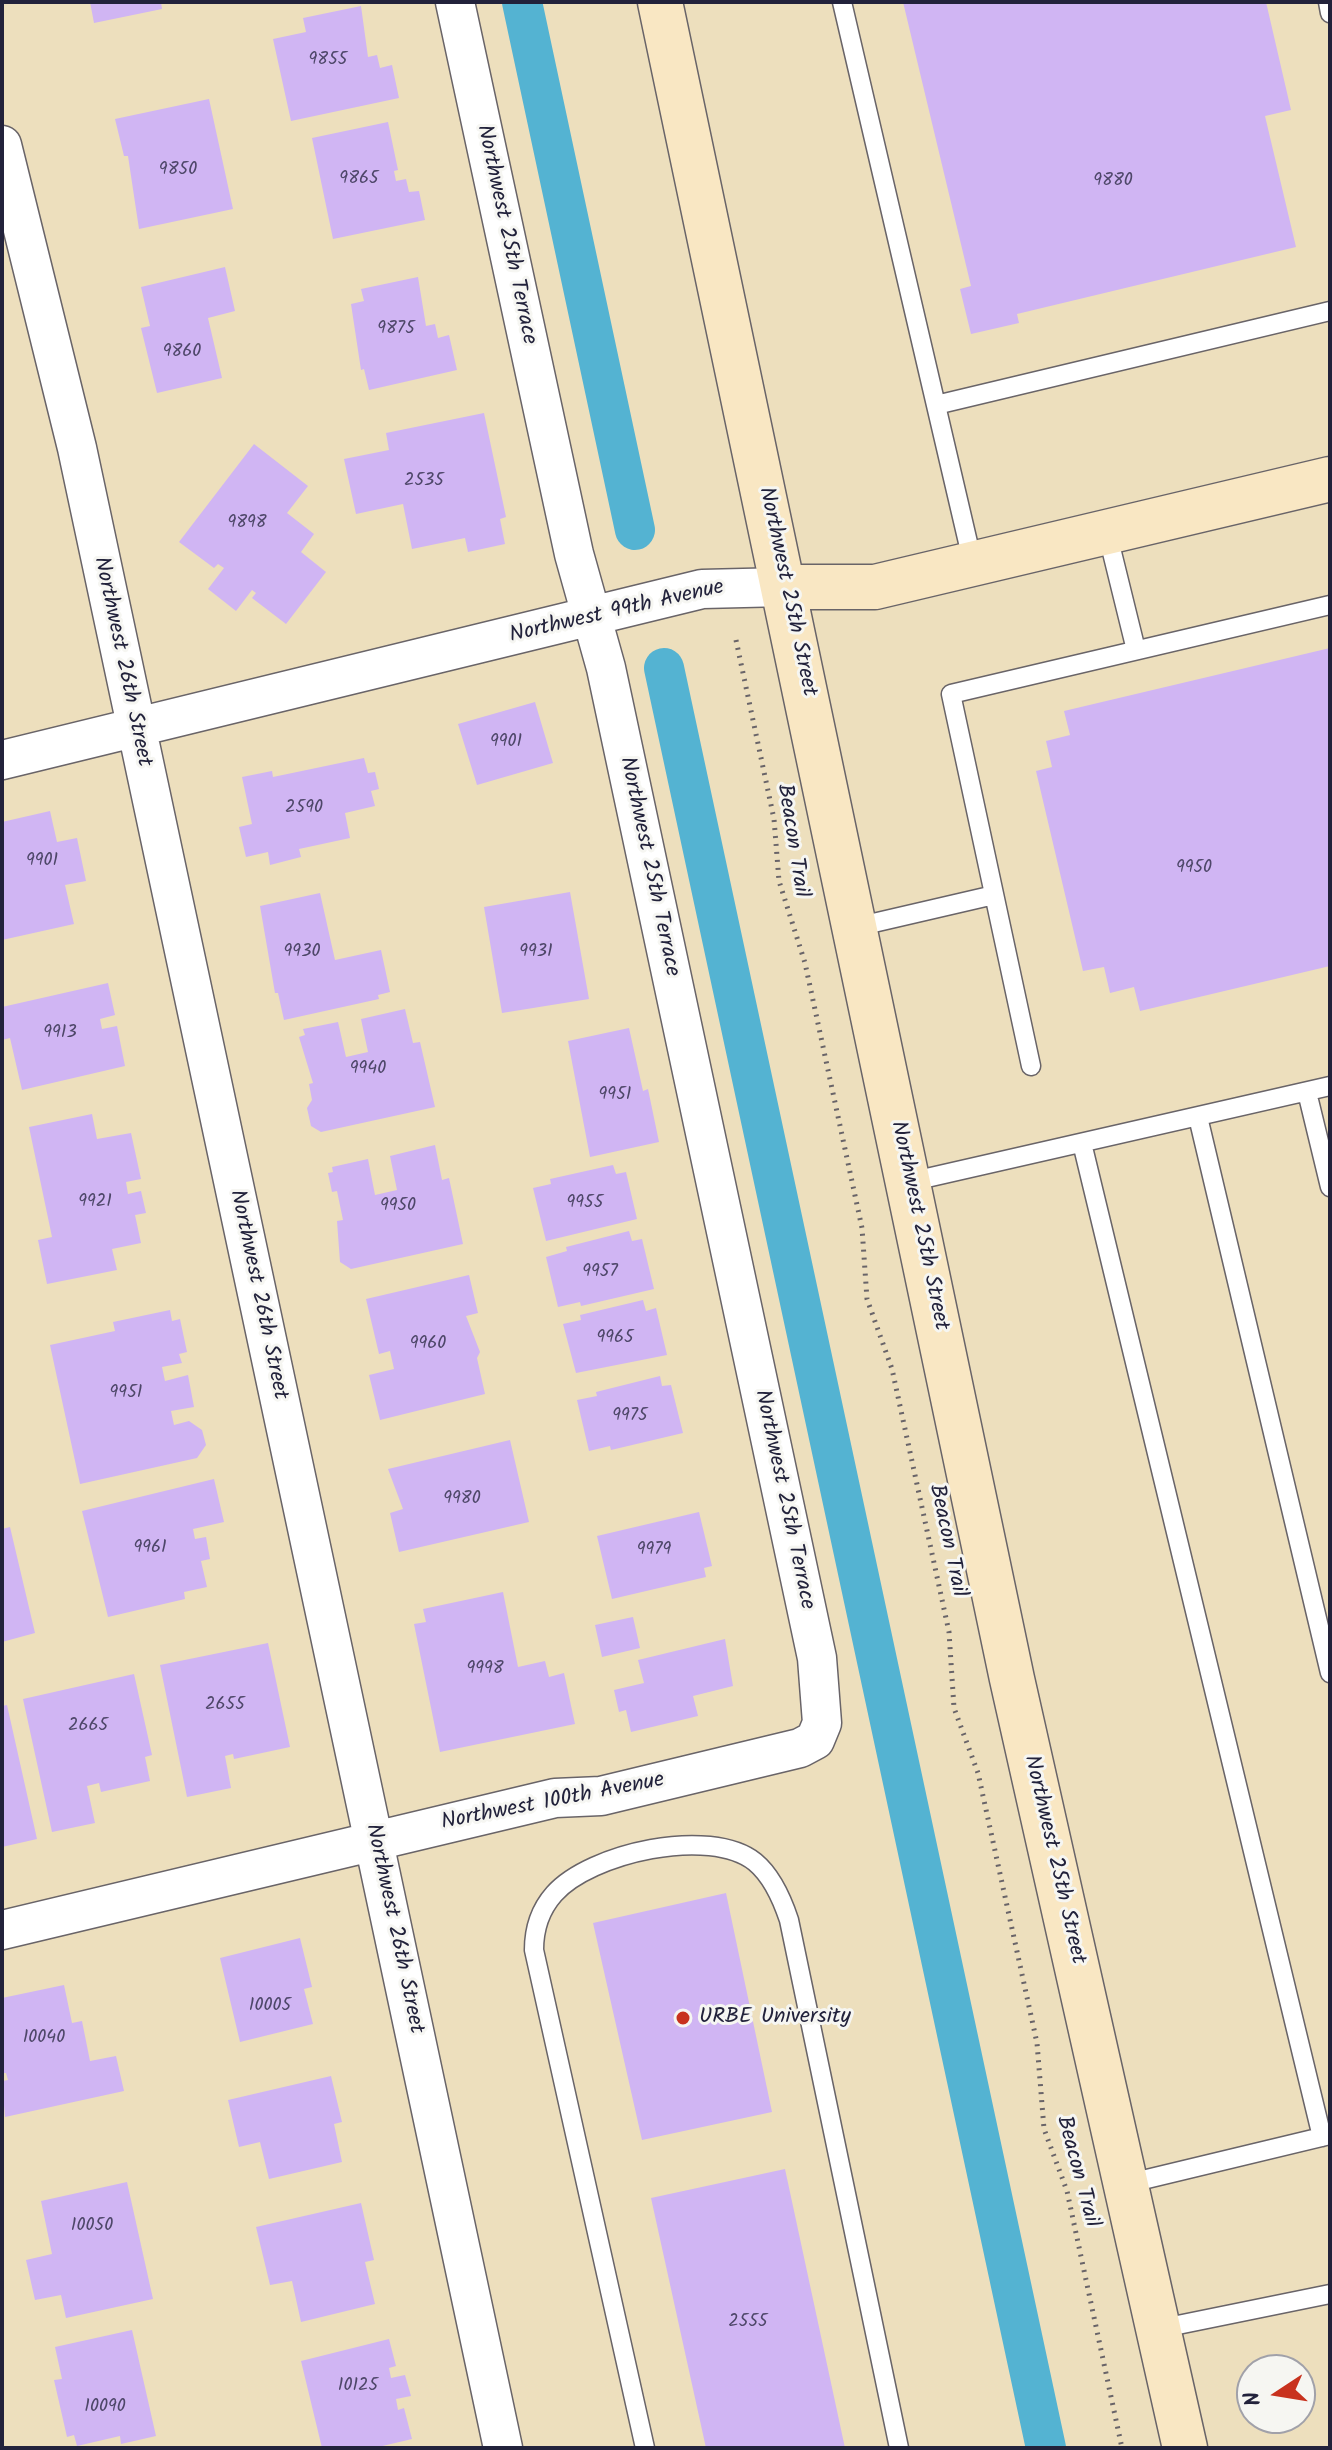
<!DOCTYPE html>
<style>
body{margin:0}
#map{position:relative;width:1332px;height:2450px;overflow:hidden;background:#eddfbd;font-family:Kalam,sans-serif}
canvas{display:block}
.frame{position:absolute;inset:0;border:4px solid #22223b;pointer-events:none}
.north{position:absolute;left:1236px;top:2354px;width:80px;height:80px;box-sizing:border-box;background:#f6f6f2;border:2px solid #a1a1a9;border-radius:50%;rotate:258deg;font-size:22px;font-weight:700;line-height:32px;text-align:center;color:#22223b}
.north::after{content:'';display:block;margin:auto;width:28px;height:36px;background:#c8321e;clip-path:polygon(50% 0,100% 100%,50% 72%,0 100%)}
</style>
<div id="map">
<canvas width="1332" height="2450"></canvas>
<div class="frame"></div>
<div class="north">N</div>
</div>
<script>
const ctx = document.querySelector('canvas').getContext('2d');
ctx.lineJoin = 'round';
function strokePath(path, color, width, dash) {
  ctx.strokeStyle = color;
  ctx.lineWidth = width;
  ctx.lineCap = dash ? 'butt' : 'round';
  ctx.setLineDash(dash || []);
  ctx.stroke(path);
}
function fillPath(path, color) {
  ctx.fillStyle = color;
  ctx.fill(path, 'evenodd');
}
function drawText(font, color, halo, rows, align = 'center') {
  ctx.font = font + ' Kalam,sans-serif';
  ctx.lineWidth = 6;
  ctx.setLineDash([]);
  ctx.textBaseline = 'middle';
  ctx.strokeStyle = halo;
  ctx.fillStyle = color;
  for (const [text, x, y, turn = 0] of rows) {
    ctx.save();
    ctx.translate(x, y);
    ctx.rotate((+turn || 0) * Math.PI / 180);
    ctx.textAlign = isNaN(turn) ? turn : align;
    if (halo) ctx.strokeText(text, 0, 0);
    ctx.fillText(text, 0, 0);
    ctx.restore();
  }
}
const canal = new Path2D(`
 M522,2l113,528
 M664,668l382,1780`);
const building = new Path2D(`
 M90,2h71l1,7 -68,14z
 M903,2h363l25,108 -26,6 31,131 -279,67 2,9 -48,11 -11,-45 11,-3z
 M361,6l7,51 9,-2 3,13 12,-3 7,33 -108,23 -18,-82 33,-7 -3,-14z
 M209,99l24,110 -94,20 -11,-73h-4l-9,-37z
 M388,122l10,48 -4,1 2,10 10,-2 3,13 10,-1 6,29 -92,19 -21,-101z
 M225,267l10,44 -27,7 14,60 -65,15 -16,-65 9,-2 -9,-39z
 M418,277l8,49 9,-2 3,14 11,-3 8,35 -88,20 -5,-21 -3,1 -10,-66 13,-3 -3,-12z
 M484,413l22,104 -6,2 5,25 -37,8 -3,-14 -53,11 -9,-45 -47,10 -12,-55 45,-9 -3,-17z
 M254,444l54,42 -21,27 27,21 -13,18 25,20 -40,52 -34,-26 4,-5 -4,-3 -16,21 -28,-22 16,-21 -6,-4 -4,4 -35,-26z
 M1330,648v318l-190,45 -6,-24 -24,6 -6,-26 -21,4 -47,-200 16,-4 -6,-26 24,-6 -6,-24z
 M535,702l18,61 -76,22 -19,-61z
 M364,758l4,15 7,-1 4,17 -8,2 4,15 -30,7 5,25 -51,11 2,8 -31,8 -2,-13 -22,5 -7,-30 13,-3 -10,-47 30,-6 1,6z
 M50,811l7,31 20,-4 9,43 -21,4 9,39 -72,16v-118z
 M570,892l19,107 -87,14 -18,-106z
 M320,893l15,67 46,-10 9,42 -12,3 1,4 -95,21 -6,-27h-3l-15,-87z
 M108,983l7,32 -15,4 2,10 15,-3 8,40 -103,24 -12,-52 -8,2v-33z
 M405,1009l8,34 7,-1 15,65 -114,25 -10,-6 -4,-18 5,-8 -3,-16 4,-1 -14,-46 6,-2 -2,-6 35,-7 8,35 22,-5 -7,-33z
 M629,1028l14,63 5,-2 11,53 -69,15 -22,-116z
 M92,1114l5,25 34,-6 10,46 -15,3 2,12 13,-3 5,22 -11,2 6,28 -29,6 5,21 -70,14 -9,-44 14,-3 -23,-110z
 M435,1145l7,35 7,-2 14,66 -112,25 -11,-7 -3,-41 6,-1 -6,-29 -5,1 -4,-19 5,-1 -1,-5 36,-8 7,36 22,-5 -7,-34z
 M613,1165l3,9 10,-2 11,47 -91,22 -13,-53 18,-4 -1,-5z
 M629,1231l3,10 10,-2 12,50 -73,17 -1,-4 -22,5 -12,-50 21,-6 -1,-4z
 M469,1275l9,38 -12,3 14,36 -3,6 8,36 -105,26 -11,-45 25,-6 -4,-18 -11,3 -13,-55z
 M643,1300l3,11 10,-3 11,47 -91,18 -13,-49 18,-4 -1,-5z
 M170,1310l2,11 8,-2 7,33 -8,2 3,9 -20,4 3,14 23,-6 6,32 -23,4 3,14 15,-4 13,9 4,15 -9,13 -117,26 -30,-139 65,-14 -2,-9z
 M660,1376l2,10 9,-1 12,48 -72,17 -1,-4 -21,5 -12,-51 20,-4 -1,-4z
 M510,1440l19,82 -130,30 -9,-39 13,-4 -15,-40z
 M214,1479l10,43 -31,7 2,10 11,-2 4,22 -9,2 6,26 -23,5 1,7 -77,18 -26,-106z
 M699,1512l13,54 -8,2 2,9 -94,22 -15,-63z
 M10,1527l25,106 -33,9v-113z
 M503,1592l15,75 27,-6 4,16 15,-4 11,51 -135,28 -26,-128 12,-2 -3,-13z
 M633,1617l7,31 -38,9 -7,-32z
 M725,1639l8,47 -40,10 5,20 -67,16 -5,-22 -7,2 -5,-22 30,-7 -6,-23z
 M268,1643l22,104 -56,12 -1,-5 -8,2 6,32 -44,9 -27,-132z
 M134,1674l18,81 -7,2 5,24 -49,11 -2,-9 -12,3 8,37 -43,9 -29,-133z
 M7,1705l30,134 -35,8v-141z
 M726,1893l46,219 -130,28 -49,-217z
 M300,1938l12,49 -8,2 9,35 -73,18 -20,-84z
 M64,1985l8,38 10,-2 8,40 26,-5 8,35 -119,26 -3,-36 6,-1 -2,-7h-4v-75z
 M331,2076l11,46 -8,2 8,38 -73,17 -9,-37 -21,5 -11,-47z
 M785,2169l60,279h-139l-55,-250z
 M127,2182l26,117 -87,19 -5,-23 -26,5 -9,-40 26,-6 -11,-53z
 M361,2203l13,57 -9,2 10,42 -74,18 -9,-41 -22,4 -14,-58z
 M132,2330l24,106 -35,8 -1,-8 -43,10 -3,-11 -7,2 -13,-57 8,-1 -7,-32z
 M389,2339l7,27 -7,2 2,10 14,-3 6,21 -15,3 2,11 6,-2 8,31 -38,9h-52l-21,-87z`);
const path = new Path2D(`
 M736,640l38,179 5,62 26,82 57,265 5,71 25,70 57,263 5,76 24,65 59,270 7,86 23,62 55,257`);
const lane = new Path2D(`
 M842,2l131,562
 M1328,2l2,11
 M936,405l394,-94
 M1107,532l29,118
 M856,927l138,-32
 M1031,1066l-80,-372 379,-89
 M1307,1092l23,95
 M1198,1117l132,556
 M1082,1143l240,994
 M909,1182l421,-96
 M1126,2184l204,-49
 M1158,2329l172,-35
 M645,2448l-111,-498c0,-21 5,-39 20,-56 36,-41 156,-68 201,-32 17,14 27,37 34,58l110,528`);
const street = new Path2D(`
 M2,145l75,303 426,2000
 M2,760l700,-171 83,-2
 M2,1930l553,-132 46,-2 199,-48 15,-8 7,-17 -5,-65 -211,-990 -32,-114 -119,-552`);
const secondary = new Path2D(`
 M660,2l352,1677 173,769
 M785,587h90l455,-108`);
const markers = [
 [683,2018,8,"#c8321e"]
];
const numberNames = [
 ["9855",328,61],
 ["9850",178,171],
 ["9865",359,180],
 ["9880",1113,182],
 ["9875",396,330],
 ["9860",182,353],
 ["2535",424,482],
 ["9898",247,524],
 ["9901",506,743],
 ["2590",304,809],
 ["9901",42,862],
 ["9950",1194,869],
 ["9930",302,953],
 ["9931",536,953],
 ["9913",60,1034],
 ["9940",368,1070],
 ["9951",615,1096],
 ["9921",95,1203],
 ["9955",585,1204],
 ["9950",398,1207],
 ["9957",600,1273],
 ["9965",615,1339],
 ["9960",428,1345],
 ["9951",126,1394],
 ["9975",630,1417],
 ["9980",462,1500],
 ["9961",150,1549],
 ["9979",654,1551],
 ["9998",485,1670],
 ["2655",225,1706],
 ["2665",88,1727],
 ["10005",270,2007],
 ["10040",44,2039],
 ["10050",92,2227],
 ["2555",748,2323],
 ["10125",358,2387],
 ["10090",105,2408]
];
const streetNames = [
 ["Northwest 25th Terrace",505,235,78],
 ["Northwest 25th Street",786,592,78],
 ["Northwest 99th Avenue",617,613,-13],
 ["Northwest 26th Street",121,662,78],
 ["Beacon Trail",791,841,81],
 ["Northwest 25th Terrace",648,867,78],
 ["Northwest 25th Street",918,1226,78],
 ["Northwest 26th Street",257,1295,78],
 ["Northwest 25th Terrace",783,1500,78],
 ["Beacon Trail",946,1541,78],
 ["Northwest 100th Avenue",553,1803,-11],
 ["Northwest 25th Street",1053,1860,77],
 ["Northwest 26th Street",393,1929,78],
 ["Beacon Trail",1076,2172,75]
];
const poiNames = [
 ["URBE University",699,2018]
];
strokePath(canal, '#54b3d2', 40);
fillPath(building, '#d0b5f3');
strokePath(lane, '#696468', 21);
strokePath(street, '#696468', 41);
strokePath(secondary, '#696468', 47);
strokePath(path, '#696468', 5, [2, 6]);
strokePath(lane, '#fff', 18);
strokePath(street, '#fff', 38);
strokePath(secondary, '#f9e7c3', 44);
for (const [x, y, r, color] of markers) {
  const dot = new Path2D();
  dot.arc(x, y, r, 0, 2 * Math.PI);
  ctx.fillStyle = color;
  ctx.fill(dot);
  strokePath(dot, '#f6f6f2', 3);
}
drawText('18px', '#4e4769', null, numberNames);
drawText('22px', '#22223b', '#f6f6f2', streetNames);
drawText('22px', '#22223b', '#f6f6f2', poiNames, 'left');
</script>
